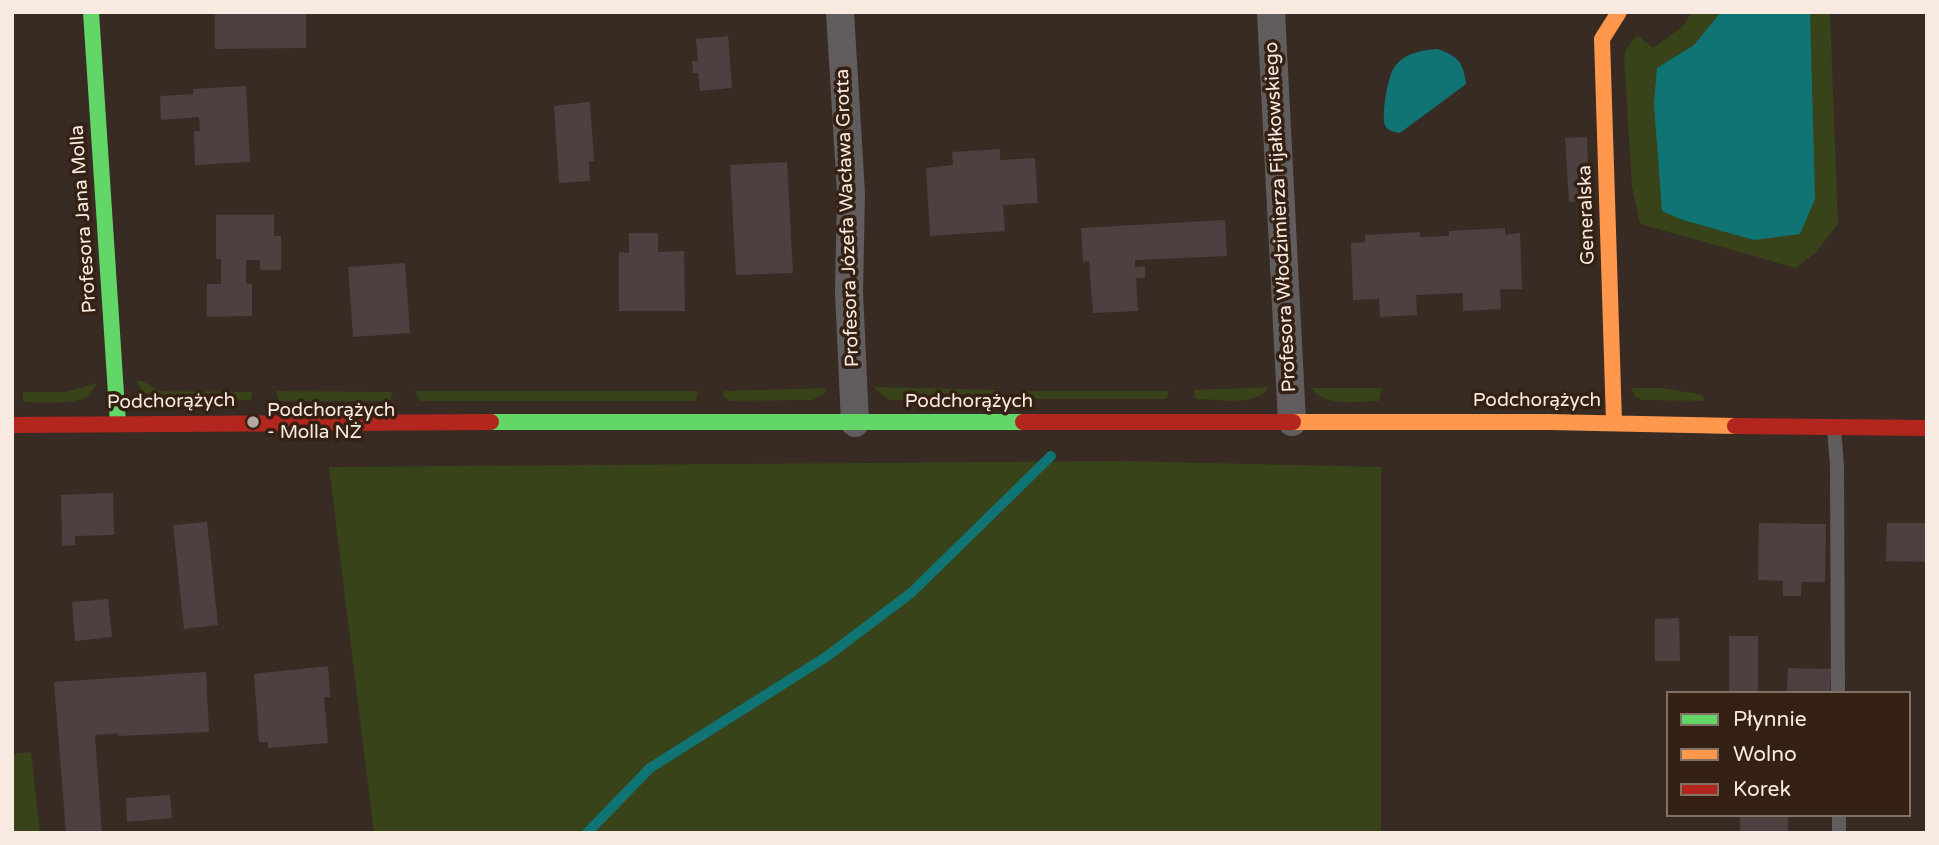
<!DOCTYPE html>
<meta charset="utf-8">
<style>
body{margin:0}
#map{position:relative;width:1939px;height:845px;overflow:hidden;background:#372b24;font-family:"Varela Round",sans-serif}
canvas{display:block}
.frame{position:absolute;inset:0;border:14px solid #f8eae1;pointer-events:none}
.legend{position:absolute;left:1666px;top:691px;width:245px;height:126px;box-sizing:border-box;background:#342113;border:2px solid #827165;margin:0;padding:9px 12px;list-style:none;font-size:21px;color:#f8eae1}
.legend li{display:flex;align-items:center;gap:14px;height:35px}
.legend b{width:35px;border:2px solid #827165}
</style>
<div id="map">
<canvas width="1939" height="845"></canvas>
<div class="frame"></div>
<ul class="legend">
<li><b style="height:9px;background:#63d668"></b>Płynnie</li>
<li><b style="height:9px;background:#ff974d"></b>Wolno</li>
<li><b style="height:9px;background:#b3261e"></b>Korek</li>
</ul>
</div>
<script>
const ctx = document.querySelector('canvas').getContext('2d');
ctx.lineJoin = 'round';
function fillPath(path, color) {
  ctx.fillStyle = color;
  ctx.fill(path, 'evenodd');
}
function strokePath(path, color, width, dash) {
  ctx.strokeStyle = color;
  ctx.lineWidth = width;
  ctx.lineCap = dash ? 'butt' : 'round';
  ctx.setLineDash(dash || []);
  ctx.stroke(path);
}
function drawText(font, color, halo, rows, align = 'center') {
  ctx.font = font + ' "Varela Round",sans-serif';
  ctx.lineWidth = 7;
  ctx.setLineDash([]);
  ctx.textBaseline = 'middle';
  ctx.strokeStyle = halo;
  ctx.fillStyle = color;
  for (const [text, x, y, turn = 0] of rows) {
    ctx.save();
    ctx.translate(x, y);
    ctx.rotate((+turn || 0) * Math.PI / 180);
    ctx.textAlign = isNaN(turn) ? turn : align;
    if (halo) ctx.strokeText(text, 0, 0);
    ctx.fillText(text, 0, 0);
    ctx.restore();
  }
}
const green = new Path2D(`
 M1692,12h138l8,212 -22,28 -20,16 -156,-44 -8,-37 -8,-131 3,-8 10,-13 16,13 30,-22z
 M136,381h6l19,10 91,1v5l-2,3 -90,1 -18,-10z
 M97,383c-3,4 -6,11 -10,14 -14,8 -48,5 -64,5v-10h42z
 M873,387l125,3v6l-6,5 -103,-1z
 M1269,387c-14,21 -49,12 -71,12l-4,-2v-7z
 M828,388l-4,6 -12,6 -83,1 -6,-6v-4z
 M1311,388h71l-3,13c-21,0 -54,7 -68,-13z
 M1631,388h32l40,7 1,6 -62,-1 -7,-4z
 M276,391l117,1 -3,9h-111z
 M415,391h283l-2,10h-276z
 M1021,391h148l-3,8h-142l-3,-2z
 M1124,461l257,6v366h-1007l-45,-366z
 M31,752l9,81h-28v-79z`);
const water = new Path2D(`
 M1721,12h89l5,187 -15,35 -46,6 -71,-20 -21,-9 -8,-107 3,-36 37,-23z
 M1438,49c21,8 25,13 28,35l-66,49c-5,-1 -11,-2 -14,-6 -6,-7 2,-52 8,-59 9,-15 29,-18 44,-19z`);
const stream = new Path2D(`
 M587,833l63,-65 176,-111 85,-64 140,-137`);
const building = new Path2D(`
 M215,12h91v36l-91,1z
 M728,36l4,52 -32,3 -2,-18h-5l-1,-12h6l-2,-22z
 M246,86l4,76 -55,3 -1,-34h6l-1,-14 -38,3 -1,-24 33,-2v-5z
 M590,102l4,59h-5l1,20 -31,2 -5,-77z
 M1587,137l1,28h-3v9h4l2,27 -22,1 -4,-64z
 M1000,149v11l35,-2 3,45 -35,2 2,26 -75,5 -4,-68 27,-3 -1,-13z
 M787,162l6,111 -57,2 -6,-110z
 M216,215h58v21h7v34h-21v-10h-14v23l6,1v32l-45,1v-33h14v-25h-5z
 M1225,220l2,36 -92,4v7l10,-1v12h-9l2,33 -45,2 -4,-52 -6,1 -2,-34z
 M1505,228v7l15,-2 2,56h-22l1,20 -38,2v-18l-47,2 1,20 -37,2 -1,-18 -26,1 -2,-57 14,-1v-7l55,-3v5l29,-1v-5z
 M629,233h29v19l26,-1 1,60h-66v-59l10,1z
 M405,263l5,70 -57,4 -5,-70z
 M113,493l1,42 -39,1v9l-13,1 -1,-51z
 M207,522l11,103 -34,4 -11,-104z
 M1759,523l67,1 -1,58h-24v14h-18v-15l-25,-1z
 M1887,523h40v39l-41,-1z
 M108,599l4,38 -37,4 -3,-39z
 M1679,618l1,43h-25v-42z
 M1729,636h29v57h-29z
 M328,666l2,31h-6l4,46 -60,5v-6h-9l-5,-68z
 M1788,668l43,1 -1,24h-43z
 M206,672l3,60 -91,4v-3l-23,2 7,98h-36l-12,-151z
 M170,795l2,23 -45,4 -1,-24z
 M1740,815h48v18h-48z`);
const lane = new Path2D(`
 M1834,429l3,36 1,228
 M1839,815v18`);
const street = new Path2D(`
 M840,12l11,181 -2,99 6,131
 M1271,12l21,410`);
const fast = new Path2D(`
 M91,12l27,412
 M491,422h532`);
const slow = new Path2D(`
 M1293,422h256l186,4
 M1614,422l-12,-383 17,-27`);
const jam = new Path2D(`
 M1023,422h270
 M12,425l479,-3
 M1735,426l192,2`);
const markers = [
 [253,422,7,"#b4a79f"]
];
const streetNames = [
 ["Generalska",1587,215,-92],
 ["Profesora Włodzimierza Fijałkowskiego",1281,217,-93],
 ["Profesora Józefa Wacława Grotta",848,218,-92],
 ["Profesora Jana Molla",84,219,-94],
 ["Podchorążych",1537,401],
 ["Podchorążych",171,402,-1],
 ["Podchorążych",969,402]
];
const poiNames = [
 ["Podchorążych",267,411],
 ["- Molla NŻ",267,433]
];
fillPath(green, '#384319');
fillPath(water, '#107475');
strokePath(stream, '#107475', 10);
fillPath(building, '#4c4140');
strokePath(lane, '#615c5d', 14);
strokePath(street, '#615c5d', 28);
strokePath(fast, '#63d668', 16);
strokePath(slow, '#ff974d', 16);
strokePath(jam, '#b3261e', 16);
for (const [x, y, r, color] of markers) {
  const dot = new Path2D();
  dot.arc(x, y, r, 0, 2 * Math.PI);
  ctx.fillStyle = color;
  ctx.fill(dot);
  strokePath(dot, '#342113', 2.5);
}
drawText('19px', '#f8eae1', '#342113', streetNames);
drawText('19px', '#f8eae1', '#342113', poiNames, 'left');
</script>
